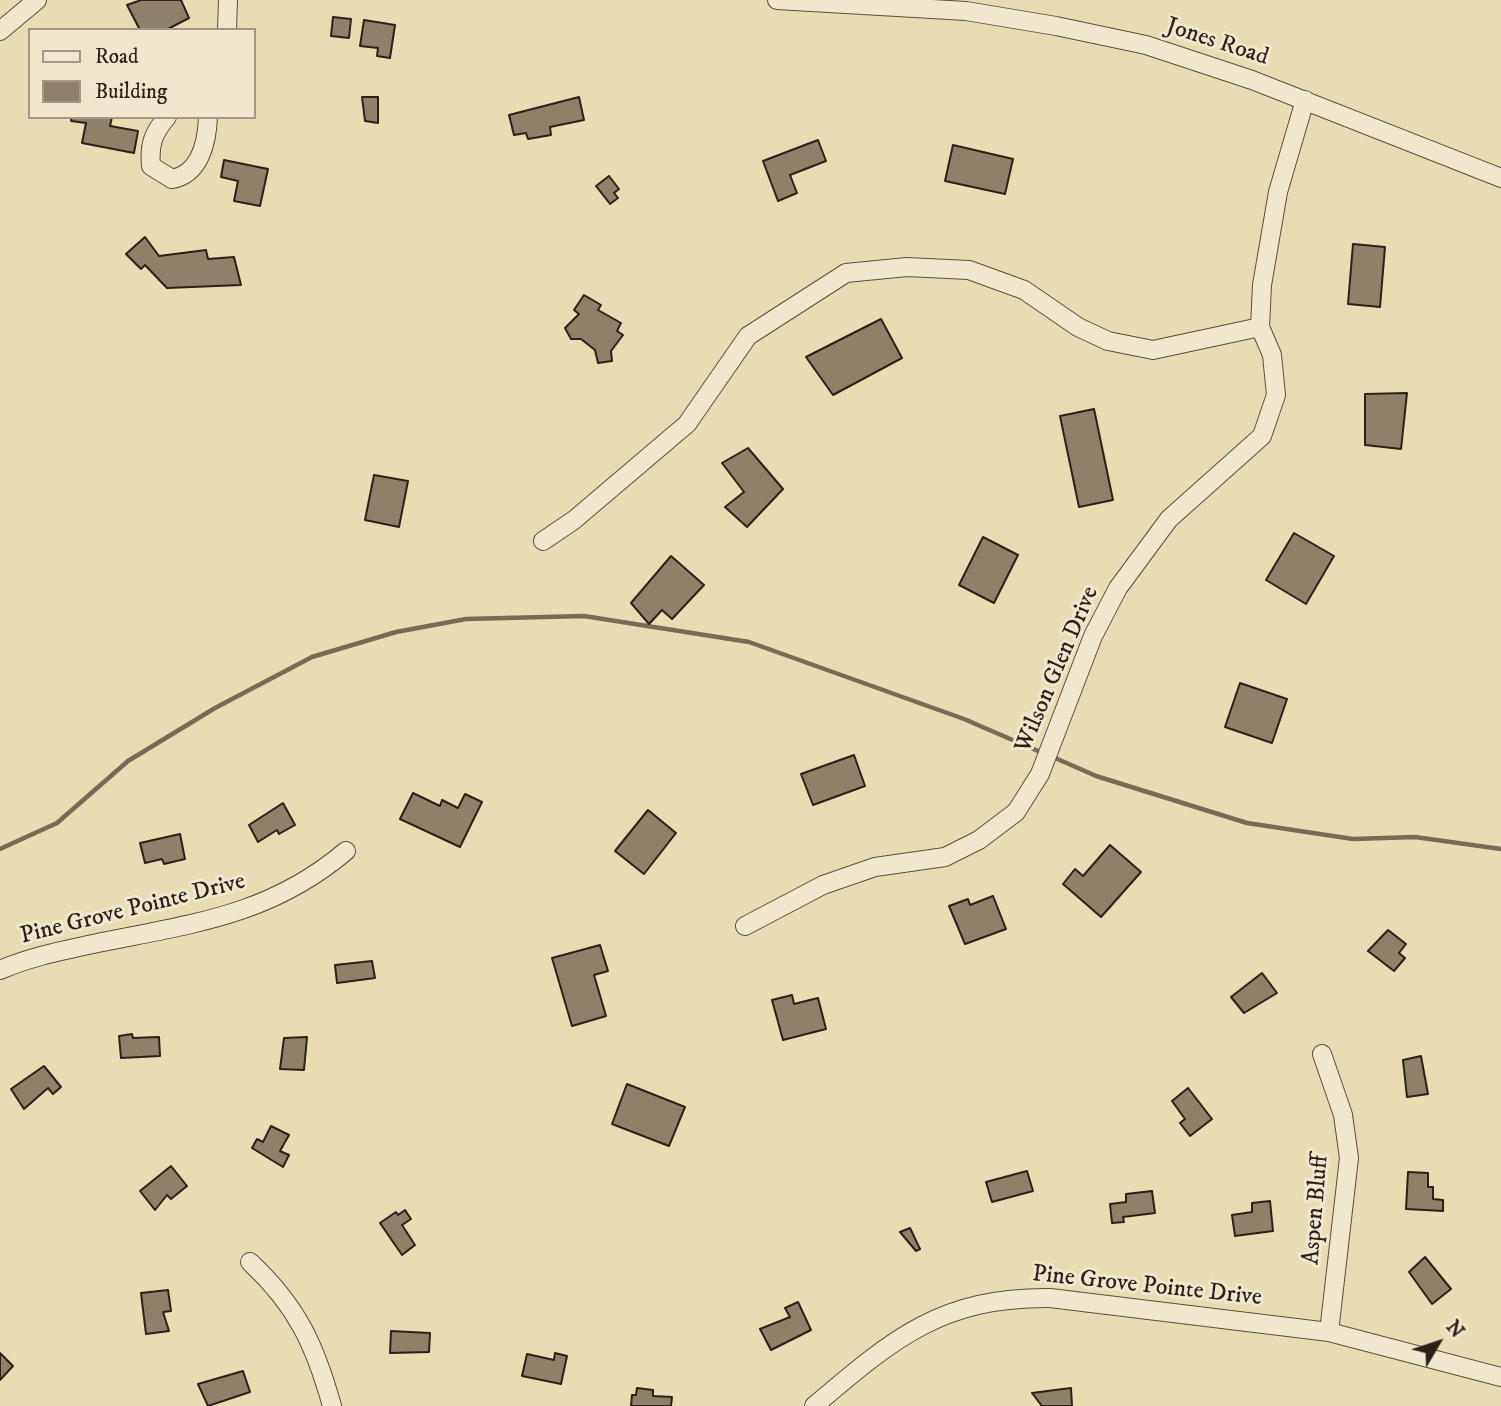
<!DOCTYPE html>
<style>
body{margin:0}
#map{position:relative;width:1501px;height:1406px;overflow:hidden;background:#e8dcb2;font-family:"IM FELL DW Pica",serif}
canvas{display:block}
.legend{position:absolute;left:28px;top:28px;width:228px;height:91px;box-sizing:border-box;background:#f0e8cd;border:2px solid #a19885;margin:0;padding:9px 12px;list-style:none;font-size:21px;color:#2b2118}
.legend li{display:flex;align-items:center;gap:14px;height:35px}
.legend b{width:35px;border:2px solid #a19885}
.north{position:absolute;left:1403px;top:1308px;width:70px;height:70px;-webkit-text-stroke:5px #f0e8cd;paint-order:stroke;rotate:51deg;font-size:19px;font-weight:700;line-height:28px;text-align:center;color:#2b2118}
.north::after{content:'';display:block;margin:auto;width:24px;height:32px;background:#2b2118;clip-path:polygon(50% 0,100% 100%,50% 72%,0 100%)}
</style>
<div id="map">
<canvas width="1501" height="1406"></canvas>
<ul class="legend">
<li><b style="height:9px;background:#f0e8cd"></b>Road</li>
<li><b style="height:19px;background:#8d8268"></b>Building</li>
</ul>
<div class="north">N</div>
</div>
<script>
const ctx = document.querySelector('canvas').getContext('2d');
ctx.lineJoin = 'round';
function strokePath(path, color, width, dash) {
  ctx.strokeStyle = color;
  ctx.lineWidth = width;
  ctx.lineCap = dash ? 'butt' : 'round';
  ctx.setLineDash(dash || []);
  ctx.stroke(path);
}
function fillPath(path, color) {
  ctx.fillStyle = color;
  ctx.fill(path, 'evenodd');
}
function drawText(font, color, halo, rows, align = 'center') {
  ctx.font = font + ' "IM FELL DW Pica",serif';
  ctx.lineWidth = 6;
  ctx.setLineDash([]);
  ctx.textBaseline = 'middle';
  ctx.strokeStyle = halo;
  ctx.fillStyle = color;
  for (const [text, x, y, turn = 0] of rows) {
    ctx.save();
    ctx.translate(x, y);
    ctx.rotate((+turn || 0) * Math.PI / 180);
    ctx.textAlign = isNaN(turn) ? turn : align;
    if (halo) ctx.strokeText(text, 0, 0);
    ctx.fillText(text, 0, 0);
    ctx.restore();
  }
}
const stream = new Path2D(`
 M1053,757l43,19 151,47 106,16 62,-2 86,12
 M0,849l57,-26 71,-62 87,-53 97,-51 84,-25 70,-13 118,-3 165,26 215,77 81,35`);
const building = new Path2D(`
 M141,0h40l8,18 -23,12h-26l-13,-25z
 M333,17l18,2 -2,19 -18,-2z
 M364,20l31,5 -5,33 -13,-2 1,-8 -18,-2z
 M362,97h16v26l-13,-2z
 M579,97l5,23 -34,7 1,8 -23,4 -2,-6 -12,2 -5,-20z
 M72,117h40l-2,9 28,5 -4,22 -52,-10 4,-20 -15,-2z
 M818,140l8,21 -36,14 7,18 -19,8 -15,-40z
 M953,145l60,14 -8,35 -60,-13z
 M224,160l44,9 -8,37 -26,-5 4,-20 -17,-4z
 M609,176l10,13 -5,4 4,5 -8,6 -14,-18z
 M145,237l14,19 47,-6 2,9 26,-2 7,28 -74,3 -22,-23 -4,4 -15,-15z
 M1353,244l32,3 -5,60 -32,-3z
 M584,295l17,10 -3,5 23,13 -4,8 6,4 -12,16 1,10 -14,2 -3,-13 -14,-11h-10l-6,-11 14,-14 -5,-4z
 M881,319l21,39 -69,37 -27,-38z
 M1407,393l-6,56 -36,-4v-51z
 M1094,409l19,91 -34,7 -19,-91z
 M748,448l35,41 -36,38 -22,-20 19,-15 -22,-29z
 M374,475l34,6 -9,46 -34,-7z
 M1294,533l40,23 -28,48 -40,-24z
 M983,537l35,18 -24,48 -35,-18z
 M671,556l33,29 -32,34 -10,-9 -13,14 -18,-21z
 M1240,683l47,16 -15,44 -47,-16z
 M854,755l11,31 -52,19 -12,-31z
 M413,793l27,13 2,-6 16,8 7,-14 17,8 -22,45 -60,-28z
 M283,803l12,22 -16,9 -2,-4 -19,12 -9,-17z
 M648,810l28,23 -32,41 -29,-23z
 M180,834l5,25 -21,5 -2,-5 -17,4 -5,-20z
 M1110,845l31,27 -40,45 -38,-33 12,-15 8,7z
 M993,896l13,33 -41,15 -16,-38 19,-7 2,6z
 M1388,930l18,14 -7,9 6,5 -11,13 -26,-20z
 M600,945l8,26 -14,4 12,41 -34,10 -20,-68z
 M372,961l3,17 -38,5 -2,-18z
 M1262,973l15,20 -33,20 -13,-16z
 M792,995l2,9 24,-6 8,31 -43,11 -11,-40z
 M132,1034l1,4 26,-1 1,19 -39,2 -2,-22z
 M307,1037l-3,33 -24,-1 4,-31z
 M1421,1056l7,38 -21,3 -4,-37z
 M44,1066l17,21 -8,7 -5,-6 -24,21 -13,-20z
 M627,1084l58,23 -16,39 -57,-22z
 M1188,1088l24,31 -22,17 -10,-13 5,-4 -13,-18z
 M271,1126l18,9 -9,16 9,4 -6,12 -31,-19 5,-9 6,3z
 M171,1166l16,20 -16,13 -4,-4 -12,15 -15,-19z
 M1027,1171l6,20 -41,11 -6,-20z
 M1408,1172l20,1v14h5v12l10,1v11l-37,-2z
 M1152,1191l3,22 -32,4 1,5 -12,1 -2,-19 16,-2v-8z
 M1270,1201l3,30 -38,5 -3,-21 20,-3v-9z
 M405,1210l6,9 -9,6 13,20 -13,10 -22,-32 16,-11 2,3z
 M910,1228l10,21 -4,2 -16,-19z
 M1425,1257l26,32 -19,15 -23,-32z
 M168,1290l3,21 -8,1 6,19 -23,3 -5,-41z
 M798,1302l13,28 -40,20 -11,-21 30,-12 -5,-9z
 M391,1331l39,2 -1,19 -39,1z
 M0,1353l13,13 -13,14z
 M555,1353l12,3 -6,28 -39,-8 5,-22 27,6z
 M243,1371l7,21 -42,14 -10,-22z
 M637,1388l16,2v6l19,1 -1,9h-40l1,-11h4z
 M1071,1388l1,18h-30l-10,-13z`);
const minor = new Path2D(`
 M777,0l189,11 90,15 90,19 106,35 249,98
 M227,30l1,-30
 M0,31l37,-31
 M167,117c-14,16 -18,28 -16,49l21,13c28,-5 35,-37 36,-62
 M543,541l31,-21 113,-96 61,-88 98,-63 61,-6 62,3 55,20 54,37 30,14 45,9 107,-23
 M745,926l78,-41 52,-18 70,-10 34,-17 37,-28 24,-38 53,-138 25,-48 51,-69 93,-83 14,-41 -4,-40 -12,-28 2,-42 16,-93 27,-92
 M0,970c30,-13 61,-19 93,-26 96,-20 175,-27 253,-93
 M1322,1054l21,61 6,43 -20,174
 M250,1262c47,44 65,83 82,144
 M814,1406c79,-67 127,-109 236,-108l279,34 172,45`);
const streetNames = [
 ["Jones Road",1217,43,18],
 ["Wilson Glen Drive",1058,670,-67],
 ["Pine Grove Pointe Drive",133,910,-14],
 ["Aspen Bluff",1317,1210,-85],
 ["Pine Grove Pointe Drive",1147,1287,6]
];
strokePath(stream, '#766b55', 4.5);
fillPath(building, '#8d8268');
strokePath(building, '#2b2118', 2);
strokePath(minor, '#5a503e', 20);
strokePath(minor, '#f0e8cd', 18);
drawText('24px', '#2b2118', '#f0e8cd', streetNames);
</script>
